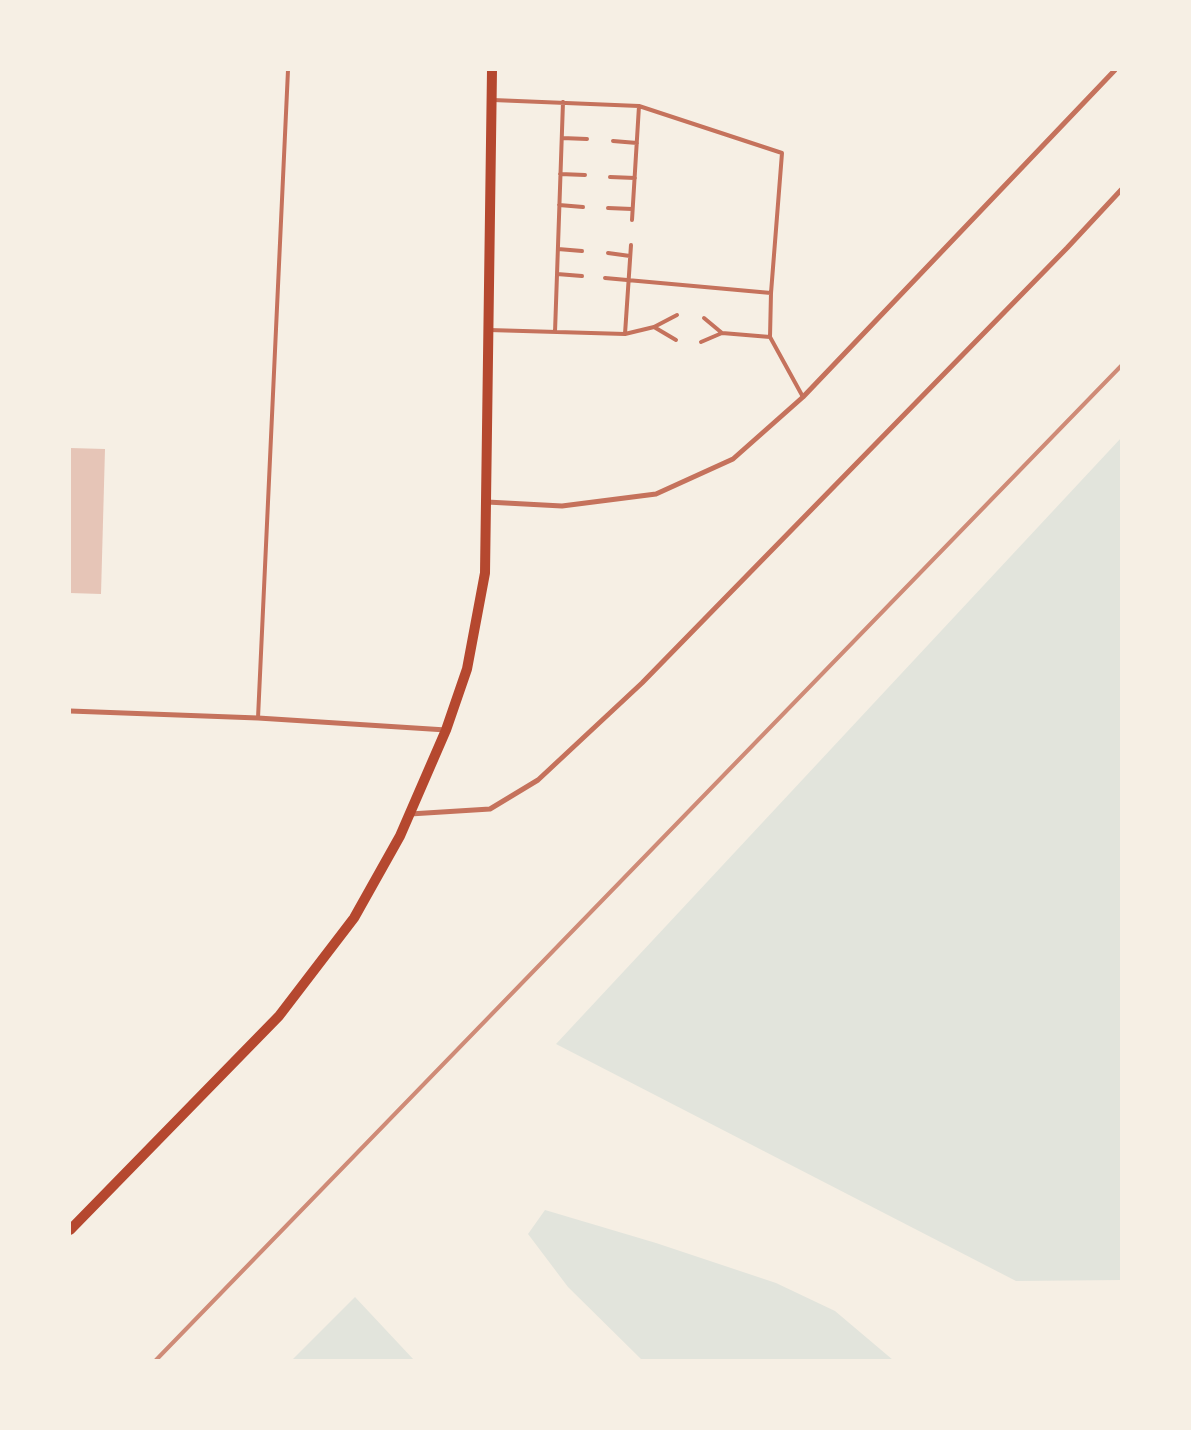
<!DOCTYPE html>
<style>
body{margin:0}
#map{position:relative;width:1191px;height:1430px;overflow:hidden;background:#f6efe4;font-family:"Space Grotesk",sans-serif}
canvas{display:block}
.frame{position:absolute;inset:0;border:71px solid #f6efe4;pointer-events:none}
</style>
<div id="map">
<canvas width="1191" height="1430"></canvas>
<div class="frame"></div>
</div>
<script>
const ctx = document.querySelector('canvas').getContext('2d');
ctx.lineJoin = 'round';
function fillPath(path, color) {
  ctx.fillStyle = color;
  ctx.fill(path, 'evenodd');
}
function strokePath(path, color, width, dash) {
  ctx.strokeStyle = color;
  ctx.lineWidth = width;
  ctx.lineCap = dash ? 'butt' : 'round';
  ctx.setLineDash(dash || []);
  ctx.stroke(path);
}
const green = new Path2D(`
 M1121,438v842l-105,1 -460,-237z
 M545,1210l111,33 120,40 59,28 58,49h-251l-74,-73 -40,-53z
 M355,1297l59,63h-122z`);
const building = new Path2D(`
 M70,448l35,1 -4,145 -31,-1z`);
const service = new Path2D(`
 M493,100l146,6 -7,114
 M639,106l143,47 -11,140 -1,44 33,60
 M562,138l25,1
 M613,141l24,2
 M560,174l25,1
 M610,177l25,1
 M559,205l24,2
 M608,208l24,1
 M558,249l24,2
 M608,253l22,3
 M557,274l25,2
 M605,278l166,15
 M704,318l18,15
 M654,327l23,-12
 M489,330l136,4 6,-89
 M555,332l8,-230
 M625,334l29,-7 22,13
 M701,342l21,-9 48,4
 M258,718l30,-648`);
const minor = new Path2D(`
 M487,502l75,4 94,-12 77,-35 70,-62 312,-327
 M70,711l188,7 188,12
 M410,814l80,-5 48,-29 104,-97 425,-435 54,-58`);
const secondary = new Path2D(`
 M70,1230l209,-214 75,-98 46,-82 46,-106 21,-61 18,-96 7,-503`);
const rail = new Path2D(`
 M156,1360l965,-994`);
fillPath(green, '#e2e4dc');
fillPath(building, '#e6c5b7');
strokePath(service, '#c5725c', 4);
strokePath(minor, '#c5725c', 5);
strokePath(secondary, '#b5482f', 10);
strokePath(rail, '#cf8b77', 4);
</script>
